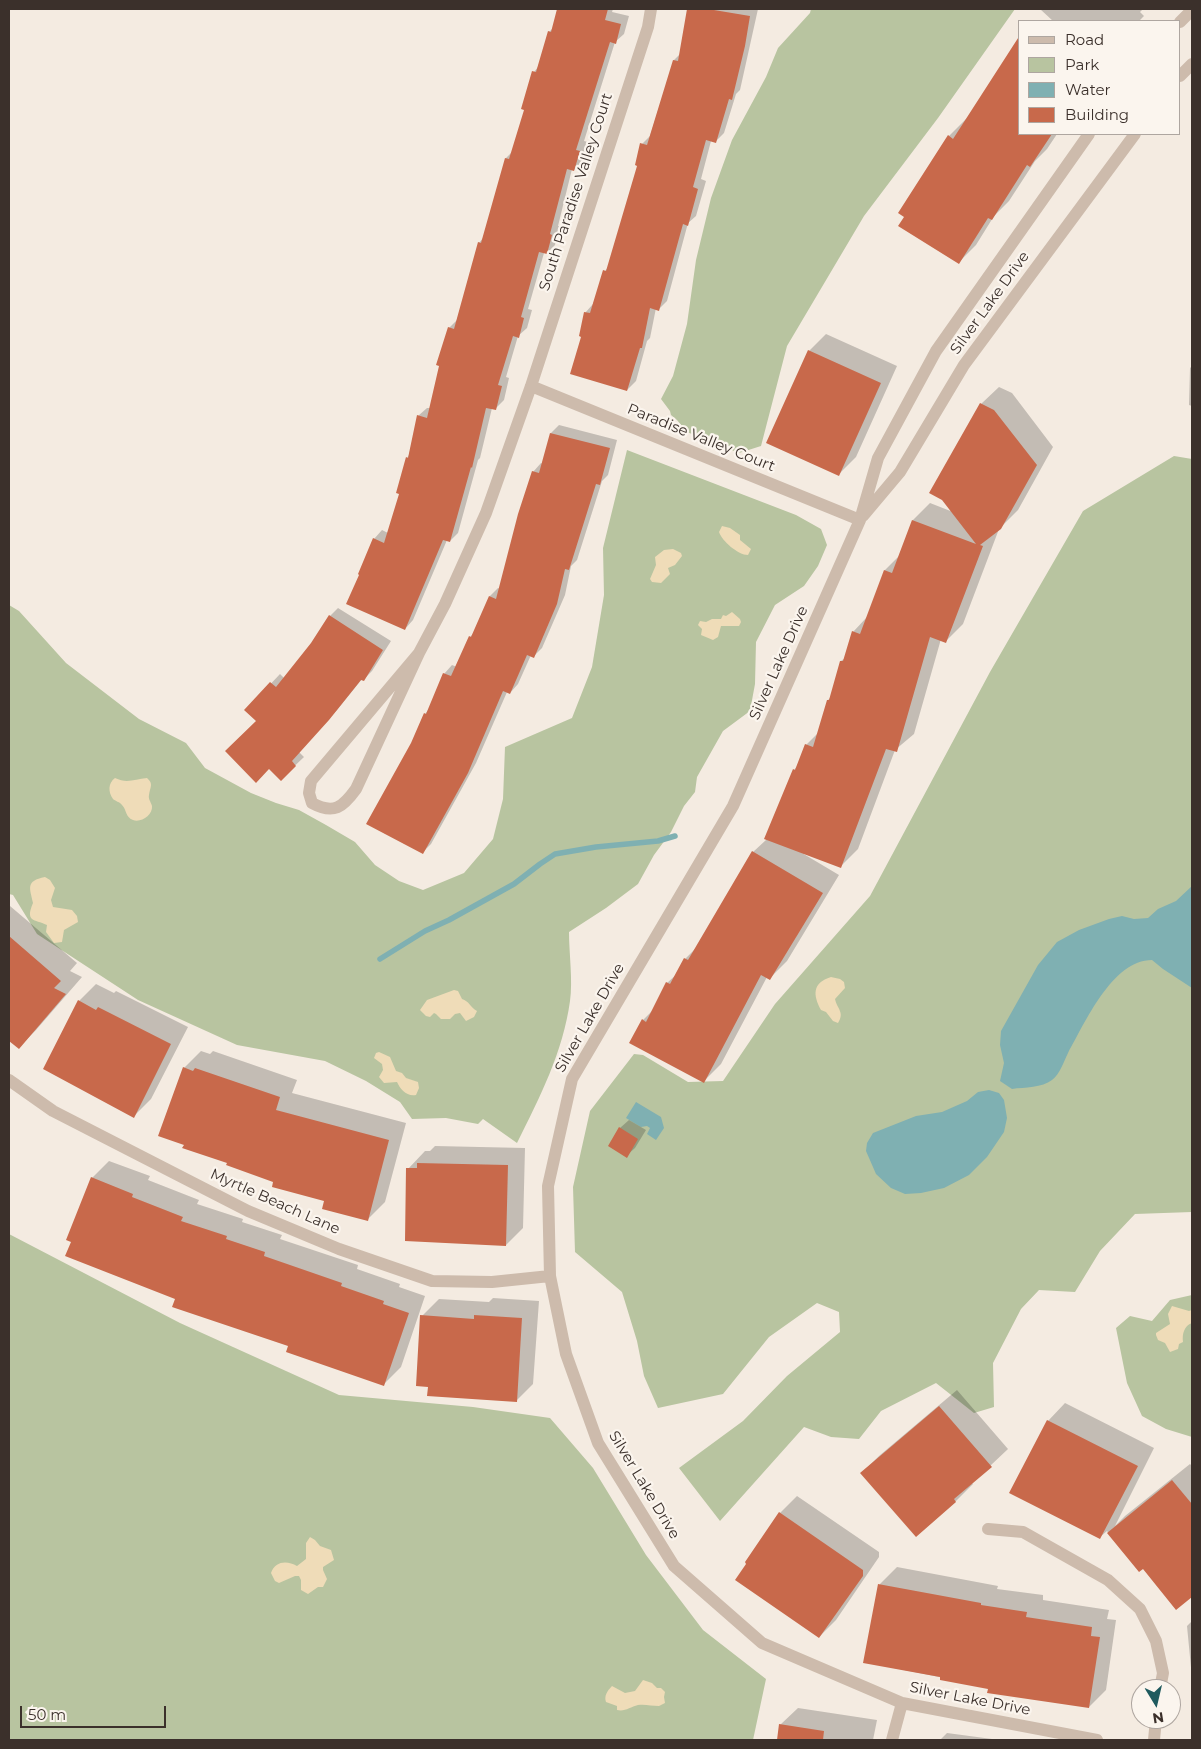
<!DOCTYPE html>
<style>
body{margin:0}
#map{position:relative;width:1201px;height:1749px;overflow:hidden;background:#f4ebe1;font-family:Montserrat,sans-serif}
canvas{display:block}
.frame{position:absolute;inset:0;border:10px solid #3b302b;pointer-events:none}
.legend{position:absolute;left:1018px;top:20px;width:162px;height:115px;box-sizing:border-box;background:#fbf5ee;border:1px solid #aea6a0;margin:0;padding:6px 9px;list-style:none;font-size:15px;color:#3b302b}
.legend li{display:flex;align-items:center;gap:10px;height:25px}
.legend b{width:25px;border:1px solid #aea6a0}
.north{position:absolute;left:1131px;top:1679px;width:50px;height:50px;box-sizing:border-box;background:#fbf5ee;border:1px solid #aea6a0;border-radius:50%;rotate:171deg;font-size:14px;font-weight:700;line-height:20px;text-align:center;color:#3b302b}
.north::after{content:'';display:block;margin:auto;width:18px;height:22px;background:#1f5a5e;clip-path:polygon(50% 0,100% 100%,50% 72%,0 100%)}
.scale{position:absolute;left:20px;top:1706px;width:146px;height:22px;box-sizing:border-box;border:2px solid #3b302b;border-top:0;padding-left:6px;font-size:15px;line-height:18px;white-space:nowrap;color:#3b302b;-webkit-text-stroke:4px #fbf5ee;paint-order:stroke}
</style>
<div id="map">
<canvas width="1201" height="1749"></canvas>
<div class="frame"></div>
<ul class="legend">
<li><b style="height:6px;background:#cdbbac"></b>Road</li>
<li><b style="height:14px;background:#b8c4a0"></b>Park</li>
<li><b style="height:14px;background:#7fb0b2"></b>Water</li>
<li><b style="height:14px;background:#c8694b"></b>Building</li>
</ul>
<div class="north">N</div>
<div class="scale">50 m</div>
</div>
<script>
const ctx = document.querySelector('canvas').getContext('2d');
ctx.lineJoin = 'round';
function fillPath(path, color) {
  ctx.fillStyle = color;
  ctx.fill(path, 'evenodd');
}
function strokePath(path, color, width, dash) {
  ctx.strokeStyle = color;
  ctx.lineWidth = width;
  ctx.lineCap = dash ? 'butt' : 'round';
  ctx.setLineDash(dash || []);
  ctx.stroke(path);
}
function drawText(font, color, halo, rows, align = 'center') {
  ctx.font = font + ' Montserrat,sans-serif';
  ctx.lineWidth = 4.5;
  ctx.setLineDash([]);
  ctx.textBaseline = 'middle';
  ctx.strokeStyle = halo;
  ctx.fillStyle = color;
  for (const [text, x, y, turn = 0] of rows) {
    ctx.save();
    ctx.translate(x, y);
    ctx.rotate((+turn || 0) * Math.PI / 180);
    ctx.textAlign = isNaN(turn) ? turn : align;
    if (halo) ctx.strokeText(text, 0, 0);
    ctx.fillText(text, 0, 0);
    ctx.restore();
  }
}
const green = new Path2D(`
 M811,9h204l-77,109 -74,98 -77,130 -26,100 -22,7 -52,-21 -10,-12 -6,-5 -1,-4 -9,-12 12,-23 14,-52 9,-64 15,-62 21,-58 34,-63 12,-29 32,-35z
 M627,450l169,65 25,14 6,16 -9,21 -14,20 -29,19 -19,37 -1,42 -5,27 -27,20 -26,46 -2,15 -11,14 -13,26 -17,23 -16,29 -32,24 -37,24c0,21 4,49 1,69 -7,51 -30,96 -53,142l-34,-24 -5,5 -32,-6 -34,1 -12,-17 -34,-21 -41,-20 -88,-16 -99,-45 -101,-66 -24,-39 -4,-1v-289l10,6 47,52 73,56 47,24 19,25 46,25 25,10 23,7 27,15 29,17 20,23 24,16 24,9 41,-17 29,-34 10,-40 2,-52 67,-29 20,-51 12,-72 -1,-47z
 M1174,456l18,3v753l-57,2 -35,37 -25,41 -36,-2 -18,19 -28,54 1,44 -20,6 -38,-30 -55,28 -22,28 -28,-2 -27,-10 -84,94 -41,-53 64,-47 44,-45 53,-44 -1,-20 -22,-9 -48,34 -46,57 -65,14 -14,-32 -7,-35 -15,-49 -47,-40 -2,-65 17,-76 44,-57 9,1 45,27 35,-1 52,-77 95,-108 120,-224 93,-161z
 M9,1234l171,89 159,72 134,12 77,11 43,50 53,87 57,75 63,49 -13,61h-744z
 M1192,1295v142l-26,-8 -24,-13 -15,-33 -11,-55 14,-12 22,5 18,-21z`);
const sand = new Path2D(`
 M722,526l8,2 10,7v5l11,9 -3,6c-10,0 -26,-14 -29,-23z
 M673,549l8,4 1,3 -7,9 -7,3 2,6 -9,9 -9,-1 -2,-3 6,-14 -1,-8 9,-7z
 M732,612l8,7 1,3 -2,4h-18l-3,11 -5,3 -12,-5 1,-6 -4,-4 2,-4 6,1 6,-3h9l2,-4 3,1z
 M115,778c12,6 20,1 32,0 7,6 3,9 2,17 -1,4 2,7 3,11 1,9 -11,17 -19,14 -8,-3 -6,-10 -11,-15 -2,-3 -7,-4 -9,-6 -5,-7 -5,-16 2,-21z
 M45,877l5,3 5,8 -4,12 2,7 19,3 5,6 1,6 -14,8 -2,12 -8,1 -8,-11 1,-7c-13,-6 -22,-3 -14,-22 -3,-15 -8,-22 12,-26z
 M831,977l9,2 4,3 1,6 -10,11c2,10 10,13 3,24l-5,-2 -7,-9 -5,-2c-8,-15 -9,-27 10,-33z
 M454,990l4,1 4,8c7,2 8,8 15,12l-3,6 -8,4 -6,-8 -5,1 -5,5h-9l-5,-5 -2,-1 -4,4 -4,-1 -6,-6 7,-10z
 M379,1052l11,5 6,14 6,2 4,5 12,4 1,6 -3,7c-9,2 -16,-6 -19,-13l-13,1 -5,-6 4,-7 -1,-6 -8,-6 2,-5z
 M1172,1306l17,5 3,-1v13c-8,3 -10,11 -9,19l-4,2 -1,5 -8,3 -5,-9 -7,-3 -2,-5v-2l14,-9 -2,-10z
 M310,1537l5,3 5,6 11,4 3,10 -11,7v3l4,9 -4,8h-5l-10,7 -7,-4v-10l-2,-4h-4l-16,7 -4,-2 -4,-8c4,-12 16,-13 26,-7l9,-7v-16z
 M643,1680l9,3 5,5h4l4,4 -1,5 1,6 -6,3c-7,0 -14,-2 -21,-1 -8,2 -13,7 -21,5v-4l-11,-4c-2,-6 1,-11 6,-16l13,7 10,-2z`);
const water = new Path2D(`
 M1192,886v102l-29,-19 -11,-9c-40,0 -67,63 -84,93 -4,8 -8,21 -16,27 -10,8 -27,7 -40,9l-12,-8 4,-18 -4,-18 1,-14 37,-66 19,-23 22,-12 30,-11 13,-3 12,3 14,-1 10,-9 18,-8z
 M989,1090l10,3 5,7 3,18 -3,14 -17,25 -18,18 -25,13 -23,5 -16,1 -14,-6 -15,-14 -10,-23 1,-8 6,-10 43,-17 26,-4 25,-11 11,-9z
 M636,1102l25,15 3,11 -8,12 -9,-6 3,-6 -3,-2 -6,1 -15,-9z`);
const shadow = new Path2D(`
 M558,9h55l-1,3 17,4 -5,18 -9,8 -31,99 4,1 -6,19 -8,9 -2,-1 -14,57h2l-5,19 -8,8h-3l-16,56 4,1 -5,18 -9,8 -12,41 3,1 -5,22 -9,9 -3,-1 -12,50 -2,2 -20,73 -8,8 -3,-1 -34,80 -8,9 -31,-90 8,-9 6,3 12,-40 7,-35 2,-3 9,-39 9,-8h4l18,-80 8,-8 22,-77 4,-5 23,-80 7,-7 12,-42 9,-37 4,-5 11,-35 5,-5z
 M688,9h70l-18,81 -4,4 -12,39 -9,9 -4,-1 -10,38 5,2 -10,35 -8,7 -21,78 -8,8 -3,-1 -6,30 -3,3 -11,40 -9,9 -44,-54 2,-23 8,-9 12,-33 4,-5 29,-101 4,-21 8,-8 24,-76 6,-6z
 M1040,9h103l-3,3 4,4 -5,5h-86z
 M966,119l54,15h37l-10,15 -12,12 -26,40 -15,15 -18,29 -17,17 -10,-126z
 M826,334l71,32 -41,91 -17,17 -30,-123z
 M1192,366v40l-3,-1 1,-37z
 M999,387l13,6 41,54 -35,63 -19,19 -36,95 -17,17 -5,-2 -27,95 -19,16 -37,99 -17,17 -39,-13 37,22 -52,86 -17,17 -3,-1 -46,87 -17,17 -61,-61 11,-11 13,-26 11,-10 7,-14 12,-12 56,-95 13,-12 28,-70 4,-5 8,-20 12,-12 10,-33 3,-3 10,-36 4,-3 8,-26 14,-15 18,-47 14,-14 14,-36 17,-17 23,9 28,-108z
 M559,425l58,15 -9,35 -6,6 -25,79 -6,6 -6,29 -23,53 -8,8 -3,-1 -13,29 -8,9 -3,-1 -31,71 -45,81 -8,8 -11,-109 13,-29 4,-5 15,-35 8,-9 5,2 13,-30 5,-5 15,-36 8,-8 2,1 33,-117 8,-9 2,1 8,-31z
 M338,608l53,33 -19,30 -9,9 -1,-1 -25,31 -38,42 5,5 -23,22 -23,-58 -12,-11 34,-36 4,4 28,-34 18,-28z
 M10,906l67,57 -7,8 12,6 -46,53 -17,17 -10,-8v-132z
 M96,984l18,9 2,-2 72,36 -37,72 -17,17 -55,-115z
 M201,1051l9,3 3,-3 84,29 -5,13 114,30 -21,79 -18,18 -41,-20 -51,-19 -91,-113z
 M629,1120l17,10 -11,18 -9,8 -6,-28z
 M435,1146l90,2 -2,80 -17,17 -98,-76 17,-18h5z
 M109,1161l41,15 -2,4 51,20 -2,4 46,15 -1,3 40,13 -2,4 78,26 -1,4 43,15 -1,3 26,9 -24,71 -17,17 -208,-85 -84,-121z
 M493,1298l46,3 -6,83 -17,17 -87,-16 -7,-69 17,-17 50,3z
 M957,1390l51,59 -36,34 1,1 -17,17 -40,34 -54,-62 17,-17z
 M1065,1403l89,45 -39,78 10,-10 65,-52 2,2v129l-16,13 -33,-41 -4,4 -32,-40 -7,6 -52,-116z
 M797,1496l82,56v5l-43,63 -17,17 -39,-124z
 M897,1567l101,19 -1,3 46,6v5l66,10 -2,9 9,1 -10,70 -17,17 -225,-45 16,-78z
 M1192,1621v57l-5,-52z
 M798,1708l79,12 -4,20h-95l2,-15z
 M947,1733l45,6v1h-52z`);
const stream = new Path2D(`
 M380,959l45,-28 24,-11 65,-36 26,-20 15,-10 41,-7 62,-6 17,-5`);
const building = new Path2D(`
 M557,9h51l-3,11 16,4 -5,20 -6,-2 -34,108 4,1 -6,20 -7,-2 -17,65 2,1 -5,19 -8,-2 -18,65 3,1 -5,20 -6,-2 -15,49 4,1 -6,24 -10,-2 -14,60 -1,-1 -21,75 -7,-2 -38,90 -59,-26 13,-29 -1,-1 15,-36 11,5 15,-49 -3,-1 10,-36 2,1 9,-43 10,3 12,-52 -3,-1 12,-38 6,2 24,-87 3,1 24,-85 4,1 15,-49 -3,-1 11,-38 4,1 12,-41 3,1z
 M687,9h21l42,7 -5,30 -13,54 -3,-1 -13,44 -10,-3 -13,47 5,2 -10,37 -5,-2 -24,87 -9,-3 -8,40h-2l-13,43 -57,-17 11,-37 -2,-1 5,-24 6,1 13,-43 3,1 31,-105 -2,-1 5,-22 7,2 26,-85 5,1z
 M1020,35v99h32l-22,33 -3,-2 -35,55 -4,-2 -29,46 -61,-38 6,-9 -6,-4 50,-78 5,4z
 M808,350l73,33 -42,93 -73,-33z
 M980,403l14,7 43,55 -36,64 -21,16 3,1 -37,97 -16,-6 -33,115 -11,-3 -45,119 -77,-29 29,-70 2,1 10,-26 8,3 14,-47h2l11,-39h3l9,-30 8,3 24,-64 8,3 20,-53 64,24 -34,-44 -13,-7z
 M550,433l60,15 -10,37 -4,-1 -27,86 -4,-1 -8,35 -23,54 -7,-3 -17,39 -7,-3 -35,82 -45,81 -57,-30 45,-81 13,-30 2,1 17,-41 8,3 18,-40 2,1 18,-41 7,3 22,-85 14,-43 7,2z
 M329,615l54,35 -19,31 -3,-1 -32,40 -37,41 4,5 -15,15 -12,-12 -13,14 -31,-32 31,-30 -12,-11 26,-28 6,5 35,-44z
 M752,851l71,42 -53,87 -9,-5 -57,108 -75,-40 13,-24 4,3 20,-40 4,2 14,-26 4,2z
 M9,936l52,45 -7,7 12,6 -47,55 -10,-8z
 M78,1000l18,10 2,-3 73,37 -37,74 -91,-49z
 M183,1067l10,4 2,-3 85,29 -4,13 113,30 -21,81 -46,-12 2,-8 -52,-14 1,-5 -47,-17 1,-2 -45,-15 2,-3 -26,-9z
 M619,1127l19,12 -11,19 -19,-12z
 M417,1163l91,2 -2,81 -101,-5 1,-73h11z
 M91,1177l42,17 -1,3 51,20 -2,4 46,15 -1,3 39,13 -1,4 78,27 -1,3 43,15 -1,3 26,9 -25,73 -98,-34 2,-6 -116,-39 3,-8 -110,-43 6,-14 -5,-2z
 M420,1315l54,4v-4l48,3 -5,84 -90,-6 1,-9 -12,-1z
 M939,1406l53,61 -38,32 2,3 -40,35 -56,-64z
 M1047,1420l91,46 -38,73 -91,-46z
 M1172,1480l20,24v93l-16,13 -33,-41 -4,3 -32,-39z
 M779,1512l84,58v6l-44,62 -84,-58 11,-16 -1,-2z
 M878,1584l103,19v2l46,7 -1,5 66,10 -1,9 9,1 -11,71 -102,-15 1,-4 -48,-9v-3l-77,-14z
 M779,1724l45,7 -1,9h-46z`);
const minor = new Path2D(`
 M1180,22l12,-12
 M1180,76l12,-12
 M1089,134l-153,217 -58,107 -18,62 -127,286 -161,273 -24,107 2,90 16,78 32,89 76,123 88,77 140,60 195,37
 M531,386l329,134
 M863,516l37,-44 64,-107 171,-231
 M419,653l-108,128 -2,12 3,10c22,12 31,4 44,-14l63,-136 26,-49 41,-91 45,-127 117,-359 3,-18
 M9,1080l44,31 195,100 91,38 93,32 60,1 58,-6
 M988,1529l35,3 85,48 32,29 16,32 7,32 -3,16
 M892,1740l10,-37
 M1154,1740l2,-21`);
const streetNames = [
 ["South Paradise Valley Court",576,192,-72],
 ["Silver Lake Drive",990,303,-54],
 ["Paradise Valley Court",701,438,22],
 ["Silver Lake Drive",779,663,-66],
 ["Silver Lake Drive",590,1018,-60],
 ["Myrtle Beach Lane",275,1202,24],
 ["Silver Lake Drive",644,1485,59],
 ["Silver Lake Drive",970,1699,11]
];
fillPath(green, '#b8c4a0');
fillPath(sand, '#efdcb8');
fillPath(water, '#7fb0b2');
fillPath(shadow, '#0003');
strokePath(stream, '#7fb0b2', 5.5);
fillPath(building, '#c8694b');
strokePath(minor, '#cdbbac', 12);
drawText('15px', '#3b302b', '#fbf5ee', streetNames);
</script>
